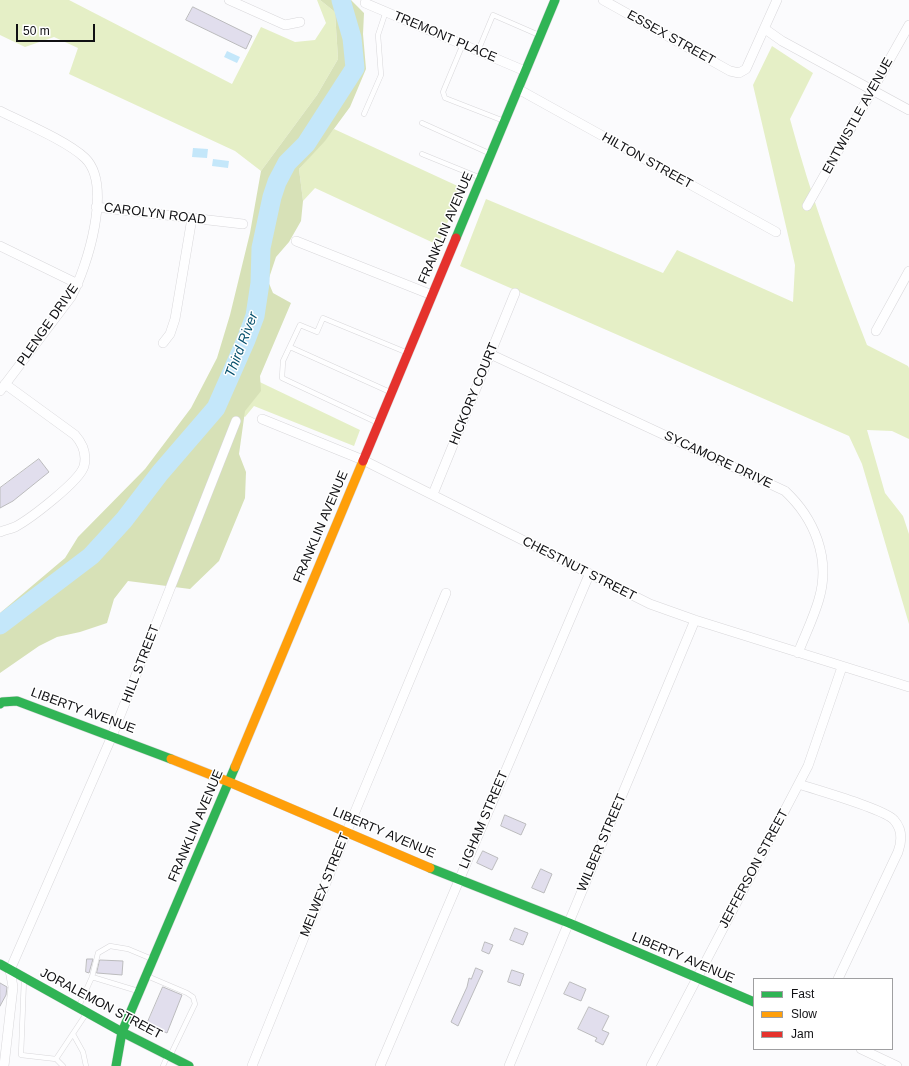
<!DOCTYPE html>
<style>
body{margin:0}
#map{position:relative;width:909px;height:1066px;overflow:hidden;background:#fbfbfd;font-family:Helvetica,sans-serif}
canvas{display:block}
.legend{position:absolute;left:753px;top:978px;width:140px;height:72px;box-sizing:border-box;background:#fff;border:1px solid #9f9fa1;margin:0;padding:5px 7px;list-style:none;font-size:12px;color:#101013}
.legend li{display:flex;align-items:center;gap:8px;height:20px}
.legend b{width:20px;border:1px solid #9f9fa1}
.scale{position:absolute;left:16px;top:24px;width:79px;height:18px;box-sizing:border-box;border:2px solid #101013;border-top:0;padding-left:5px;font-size:12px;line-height:14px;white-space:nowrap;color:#101013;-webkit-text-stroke:3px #fff;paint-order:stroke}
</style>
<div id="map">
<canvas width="909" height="1066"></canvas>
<ul class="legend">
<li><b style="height:5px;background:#30b455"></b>Fast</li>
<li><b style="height:5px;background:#ff9f0a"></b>Slow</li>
<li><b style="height:5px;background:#e5322d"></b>Jam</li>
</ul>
<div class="scale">50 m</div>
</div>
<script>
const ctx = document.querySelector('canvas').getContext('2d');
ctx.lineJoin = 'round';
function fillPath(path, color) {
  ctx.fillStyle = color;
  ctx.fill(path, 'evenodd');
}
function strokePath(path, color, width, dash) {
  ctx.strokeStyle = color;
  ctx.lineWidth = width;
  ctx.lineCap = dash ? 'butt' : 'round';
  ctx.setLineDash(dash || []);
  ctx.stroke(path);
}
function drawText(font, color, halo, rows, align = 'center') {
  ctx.font = font + ' Helvetica,sans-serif';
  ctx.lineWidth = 3;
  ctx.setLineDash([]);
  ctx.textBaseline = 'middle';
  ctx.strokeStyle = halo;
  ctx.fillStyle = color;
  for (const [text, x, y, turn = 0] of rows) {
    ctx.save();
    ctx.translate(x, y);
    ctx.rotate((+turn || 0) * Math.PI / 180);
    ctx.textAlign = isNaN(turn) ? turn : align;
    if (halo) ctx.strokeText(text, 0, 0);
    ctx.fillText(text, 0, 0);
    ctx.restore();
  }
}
const green = new Path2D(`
 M0,0h69l163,84 29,-57 34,15 20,-2 11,-17 -9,-23h3l15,12 3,47 -21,36 -56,76 -26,-20 -166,-77 9,-26 -24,-11 -29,10 -25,-12z
 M772,46l41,27 -23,46c21,78 48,152 77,226l41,21 1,2v71l-17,-8 -25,-1 18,63 18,23 6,18v90l-47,-160 -13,-28 -389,-170 26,-67 177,74 14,-23 116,52 2,-37 -42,-180z
 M334,129l128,59 -24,57 -123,-57 -12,13 -4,-32z
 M245,375l115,55 -6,16 -100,-40 -9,11 -13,-9z`);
const forest = new Path2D(`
 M320,0h31l13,13 -1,21 3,35 -16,38 -25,34 -26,28 4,32 -2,20 -12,21 -13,15 -8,24 5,12 18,10 -31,73 1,15 -16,20 -6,43 7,18 -1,26 -26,63 -29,28 -62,-8 -14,18 -7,24 -27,9 -23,5 -18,9 -39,27v-60l65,-55 13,-21 67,-68 46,-61 26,-50 13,-43 20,-82 11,-62 56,-76 21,-36 -3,-47z`);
const water = new Path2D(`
 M227,51l13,6 -3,6 -13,-6z
 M193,148l15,1 -1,9 -15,-1z
 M213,159l16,2 -1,7 -16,-2z`);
const river = new Path2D(`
 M0,625l91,-69 33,-36 36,-47 56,-65 30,-68 9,-24 5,-33 1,-35 11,-51 5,-15 10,-19 19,-19 49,-76 -3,-30 -11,-38`);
const building = new Path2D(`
 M193,7l59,29 -6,13 -60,-29z
 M39,459l10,13 -36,29 -13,7v-20z
 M505,815l21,9 -5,11 -20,-9z
 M483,851l15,7 -6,12 -15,-7z
 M541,869l11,5 -8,19 -12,-5z
 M515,928l13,5 -5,12 -13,-5z
 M485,942l8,3 -4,9 -7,-3z
 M87,959h6l-4,14 -3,-1z
 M100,960l23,1 -1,14 -25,-2z
 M476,968l7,3 -25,55 -7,-4 16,-35 2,-9 2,1z
 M512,970l12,4 -4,12 -12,-4z
 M570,982l16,7 -5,12 -17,-7z
 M0,983l7,4 -1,8 -6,11z
 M163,987l19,8 -15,38 -20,-9z
 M589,1007l20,9 -7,14 7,3 -6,12 -8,-4 2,-3 -19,-9z`);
const lane = new Path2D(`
 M463,44l-18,43 -2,5 2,6 59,23
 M478,51l15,-36 46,20
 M364,114l17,-39 -3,-40 8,-24
 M422,123l69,31
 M422,154l59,24
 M290,347l100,45
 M378,423l-96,-45 1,-17 17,-36 17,7 6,-14 85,35
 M147,976l40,17 6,4 2,7 -25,52
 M92,977l46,14
 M24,979l-3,76 35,4 7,7
 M79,1006l13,-29 6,-24 12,-7 18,3 24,10
 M73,1034l10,18 3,14
 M56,1059l30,-45
 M163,1066l4,-9`);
const street = new Path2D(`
 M229,0l56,25 15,-3
 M603,0l127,71 9,2 7,-4 31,-69
 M365,3l160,68
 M765,29l17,12 127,69
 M518,89l258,143
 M0,111c24,12 67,30 85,47 28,27 2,110 -14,139l-71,94
 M807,206l102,-181
 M96,207l147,17
 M296,241l136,54
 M0,246l78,38
 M876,331l33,-60
 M163,343l7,-9 5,-15 17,-101
 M490,354l295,137c29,27 46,67 34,108 -5,18 -14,36 -21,54
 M262,419l101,41 287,144 45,16 214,67
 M433,494l82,-201
 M0,532c5,-2 10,-3 15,-5 15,-8 65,-46 69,-61 3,-12 -1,-22 -9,-31l-70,-51
 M799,784c17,6 86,25 95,36 9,10 8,21 4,32l-60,127
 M861,1049l36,17
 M4,1066l9,-79 -3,-17 102,-234 124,-315
 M252,1066l95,-235 99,-238
 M380,1066l209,-491
 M509,1066l186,-446
 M651,1066l157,-300 34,-99`);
const fast = new Path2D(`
 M456,238l99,-238
 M0,704l2,-2 15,-1 154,58
 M430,868l139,55 185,79
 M0,964l122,68 67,34
 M116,1066l6,-34 113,-265`);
const slow = new Path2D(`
 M171,759l58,23 201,86
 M235,767l128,-306`);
const jam = new Path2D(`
 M363,461l93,-223`);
const streetNames = [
 ["TREMONT PLACE",445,37,23],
 ["ESSEX STREET",671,38,29],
 ["ENTWISTLE AVENUE",858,116,-61],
 ["HILTON STREET",647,161,29],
 ["CAROLYN ROAD",155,214,7],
 ["FRANKLIN AVENUE",446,228,-67],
 ["PLENGE DRIVE",48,325,-55],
 ["HICKORY COURT",474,394,-68],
 ["SYCAMORE DRIVE",718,460,25],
 ["FRANKLIN AVENUE",321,527,-67],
 ["CHESTNUT STREET",579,569,27],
 ["HILL STREET",141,664,-69],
 ["LIBERTY AVENUE",83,711,20],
 ["LIGHAM STREET",484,820,-67],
 ["FRANKLIN AVENUE",196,826,-67],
 ["LIBERTY AVENUE",384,833,23],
 ["WILBER STREET",602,843,-67],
 ["JEFFERSON STREET",754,869,-62],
 ["MELWEX STREET",325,885,-68],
 ["LIBERTY AVENUE",683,958,23],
 ["JORALEMON STREET",101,1004,28]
];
const waterNames = [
 ["Third River",242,345,-69]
];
fillPath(green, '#e5efc6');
fillPath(forest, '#d7e1b7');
fillPath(water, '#c4e7fa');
strokePath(river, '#c4e7fa', 19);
fillPath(building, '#e1deed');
strokePath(building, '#bbbbbd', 1);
strokePath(lane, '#d8d7da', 5.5);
strokePath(street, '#d8d7da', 10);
strokePath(fast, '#d8d7da', 10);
strokePath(slow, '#d8d7da', 10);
strokePath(jam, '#d8d7da', 10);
strokePath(lane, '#fefeff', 4.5);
strokePath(street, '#fefeff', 9);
strokePath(fast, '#30b455', 9);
strokePath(slow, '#ff9f0a', 9);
strokePath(jam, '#e5322d', 9);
drawText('13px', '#101013', '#fff', streetNames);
drawText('italic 14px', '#054f6c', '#fff', waterNames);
</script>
